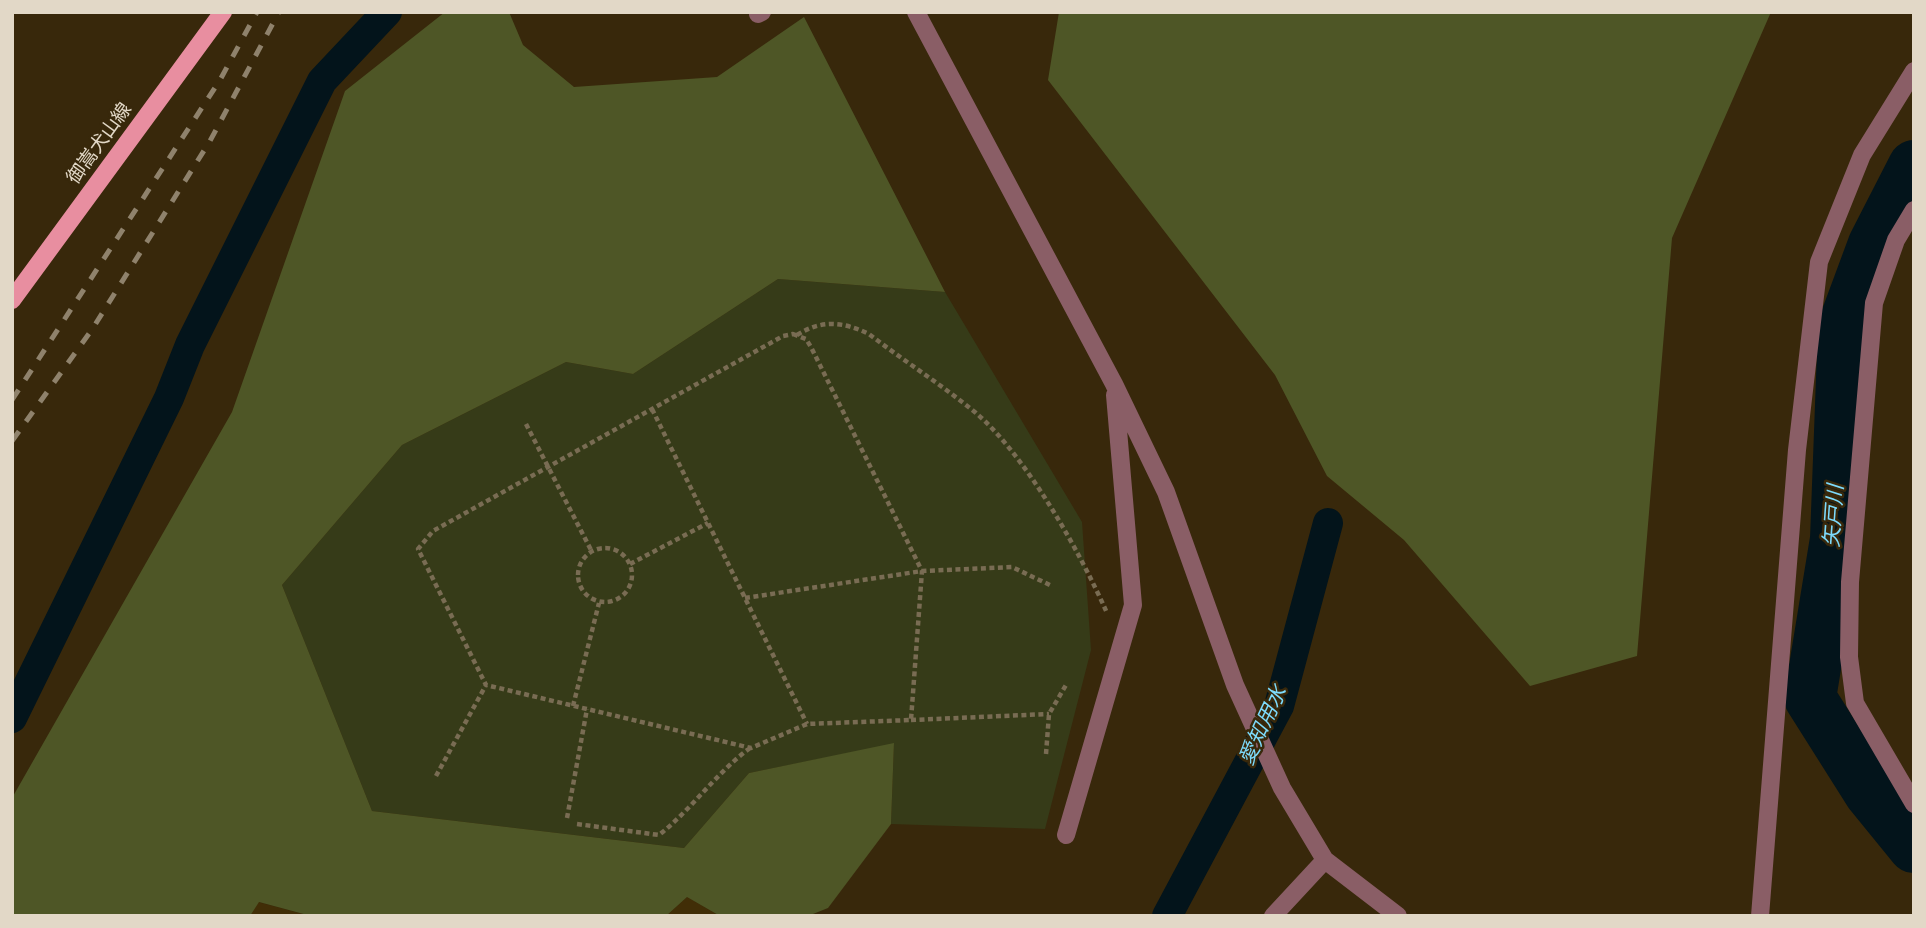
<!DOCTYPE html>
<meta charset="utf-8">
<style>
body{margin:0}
#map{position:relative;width:1926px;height:928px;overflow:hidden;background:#38280b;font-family:Signika,sans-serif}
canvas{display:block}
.frame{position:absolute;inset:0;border:14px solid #e2d8c7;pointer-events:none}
</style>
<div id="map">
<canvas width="1926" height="928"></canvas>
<div class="frame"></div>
</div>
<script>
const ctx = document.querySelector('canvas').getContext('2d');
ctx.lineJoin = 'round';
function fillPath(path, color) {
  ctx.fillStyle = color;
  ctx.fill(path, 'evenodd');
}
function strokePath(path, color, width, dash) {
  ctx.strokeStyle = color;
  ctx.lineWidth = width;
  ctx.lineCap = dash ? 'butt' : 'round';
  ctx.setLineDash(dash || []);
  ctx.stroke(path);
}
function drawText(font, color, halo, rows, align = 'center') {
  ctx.font = font + ' Signika,"Noto Sans JP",sans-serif';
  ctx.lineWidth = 5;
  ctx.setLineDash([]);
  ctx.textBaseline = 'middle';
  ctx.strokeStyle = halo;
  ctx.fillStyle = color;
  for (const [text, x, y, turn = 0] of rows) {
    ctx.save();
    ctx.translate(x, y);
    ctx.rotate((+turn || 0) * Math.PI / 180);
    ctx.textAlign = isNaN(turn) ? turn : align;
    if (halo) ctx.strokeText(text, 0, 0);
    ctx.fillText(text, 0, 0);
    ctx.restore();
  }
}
const built = new Path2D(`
 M687,897l33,19h-54z
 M258,902l53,14h-61z`);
const green = new Path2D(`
 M778,279l167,13 137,230 9,128 -46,179 -154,-5 3,-80 -145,29 -65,75 -312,-37 -90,-226 120,-140 164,-83 67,12z`);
const forest = new Path2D(`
 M445,12h64l14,33 51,42 143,-10 87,-60 141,275 -167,-13 -145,95 -67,-12 -164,83 -120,140 90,226 312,37 65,-75 145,-30 -3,81 -63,84 -20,8h-88l-33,-19 -21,19h-355l-52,-14 -9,14h-238v-118l220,-386 113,-321z
 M1059,12h712l-99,226 -35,418 -107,30 -126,-146 -77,-64 -52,-101 -227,-295z`);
const canal = new Path2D(`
 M12,718l157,-320 21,-53 132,-264 65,-69
 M1167,916l112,-210 49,-183`);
const river = new Path2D(`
 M1914,166l-40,78 -30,81 -8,214 -26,159 60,95 44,54`);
const path = new Path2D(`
 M793,334l13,5 5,8 111,224 -11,149 -104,4 -56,24 -265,-63 -68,-136 15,-18 350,-195z
 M797,335c25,-16 47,-13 72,-1 35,27 73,51 107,79 51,44 104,139 131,200
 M652,409l155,315
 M526,424l65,126
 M578 575a27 27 0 1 1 54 0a27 27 0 1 1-54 0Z
 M630,564l78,-41
 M745,598l177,-27 90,-4 40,19
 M573,706l26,-103
 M911,720l138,-6
 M1046,754l3,-40 17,-29
 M436,776l50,-91
 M567,818l20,-109
 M577,824l82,11c33,-26 57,-62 91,-87`);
const minor = new Path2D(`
 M916,12l198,372 52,108 69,193 47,103 43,72 73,56
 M758,14l4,-2
 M1914,210l-18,30 -22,63 -24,279 -1,75 6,46 59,101
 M1066,835l67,-230 -18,-210
 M1273,916l52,-56
 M1760,916l37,-466 22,-188 43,-107 52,-84`);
const major = new Path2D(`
 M12,300l211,-288`);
const rail = new Path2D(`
 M12,400l208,-320 37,-68
 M12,441l81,-113 117,-187 69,-129`);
const streetNames = [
 ["御嵩犬山線",100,144,-54]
];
const waterNames = [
 ["矢戸川",1835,516,-86],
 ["愛知用水",1264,726,-65]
];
fillPath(built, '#412e07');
fillPath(green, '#363b18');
fillPath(forest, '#4e5626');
strokePath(canal, '#03141b', 30);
strokePath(river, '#03141b', 52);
strokePath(path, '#796c53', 4.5, [5, 3.5]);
strokePath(minor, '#8a5e66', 18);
strokePath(major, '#e88ea0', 18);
strokePath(rail, '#8f826c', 5, [12, 12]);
drawText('19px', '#e2d8c7', '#38280b', streetNames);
drawText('italic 21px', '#7ddbfc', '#38280b', waterNames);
</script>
